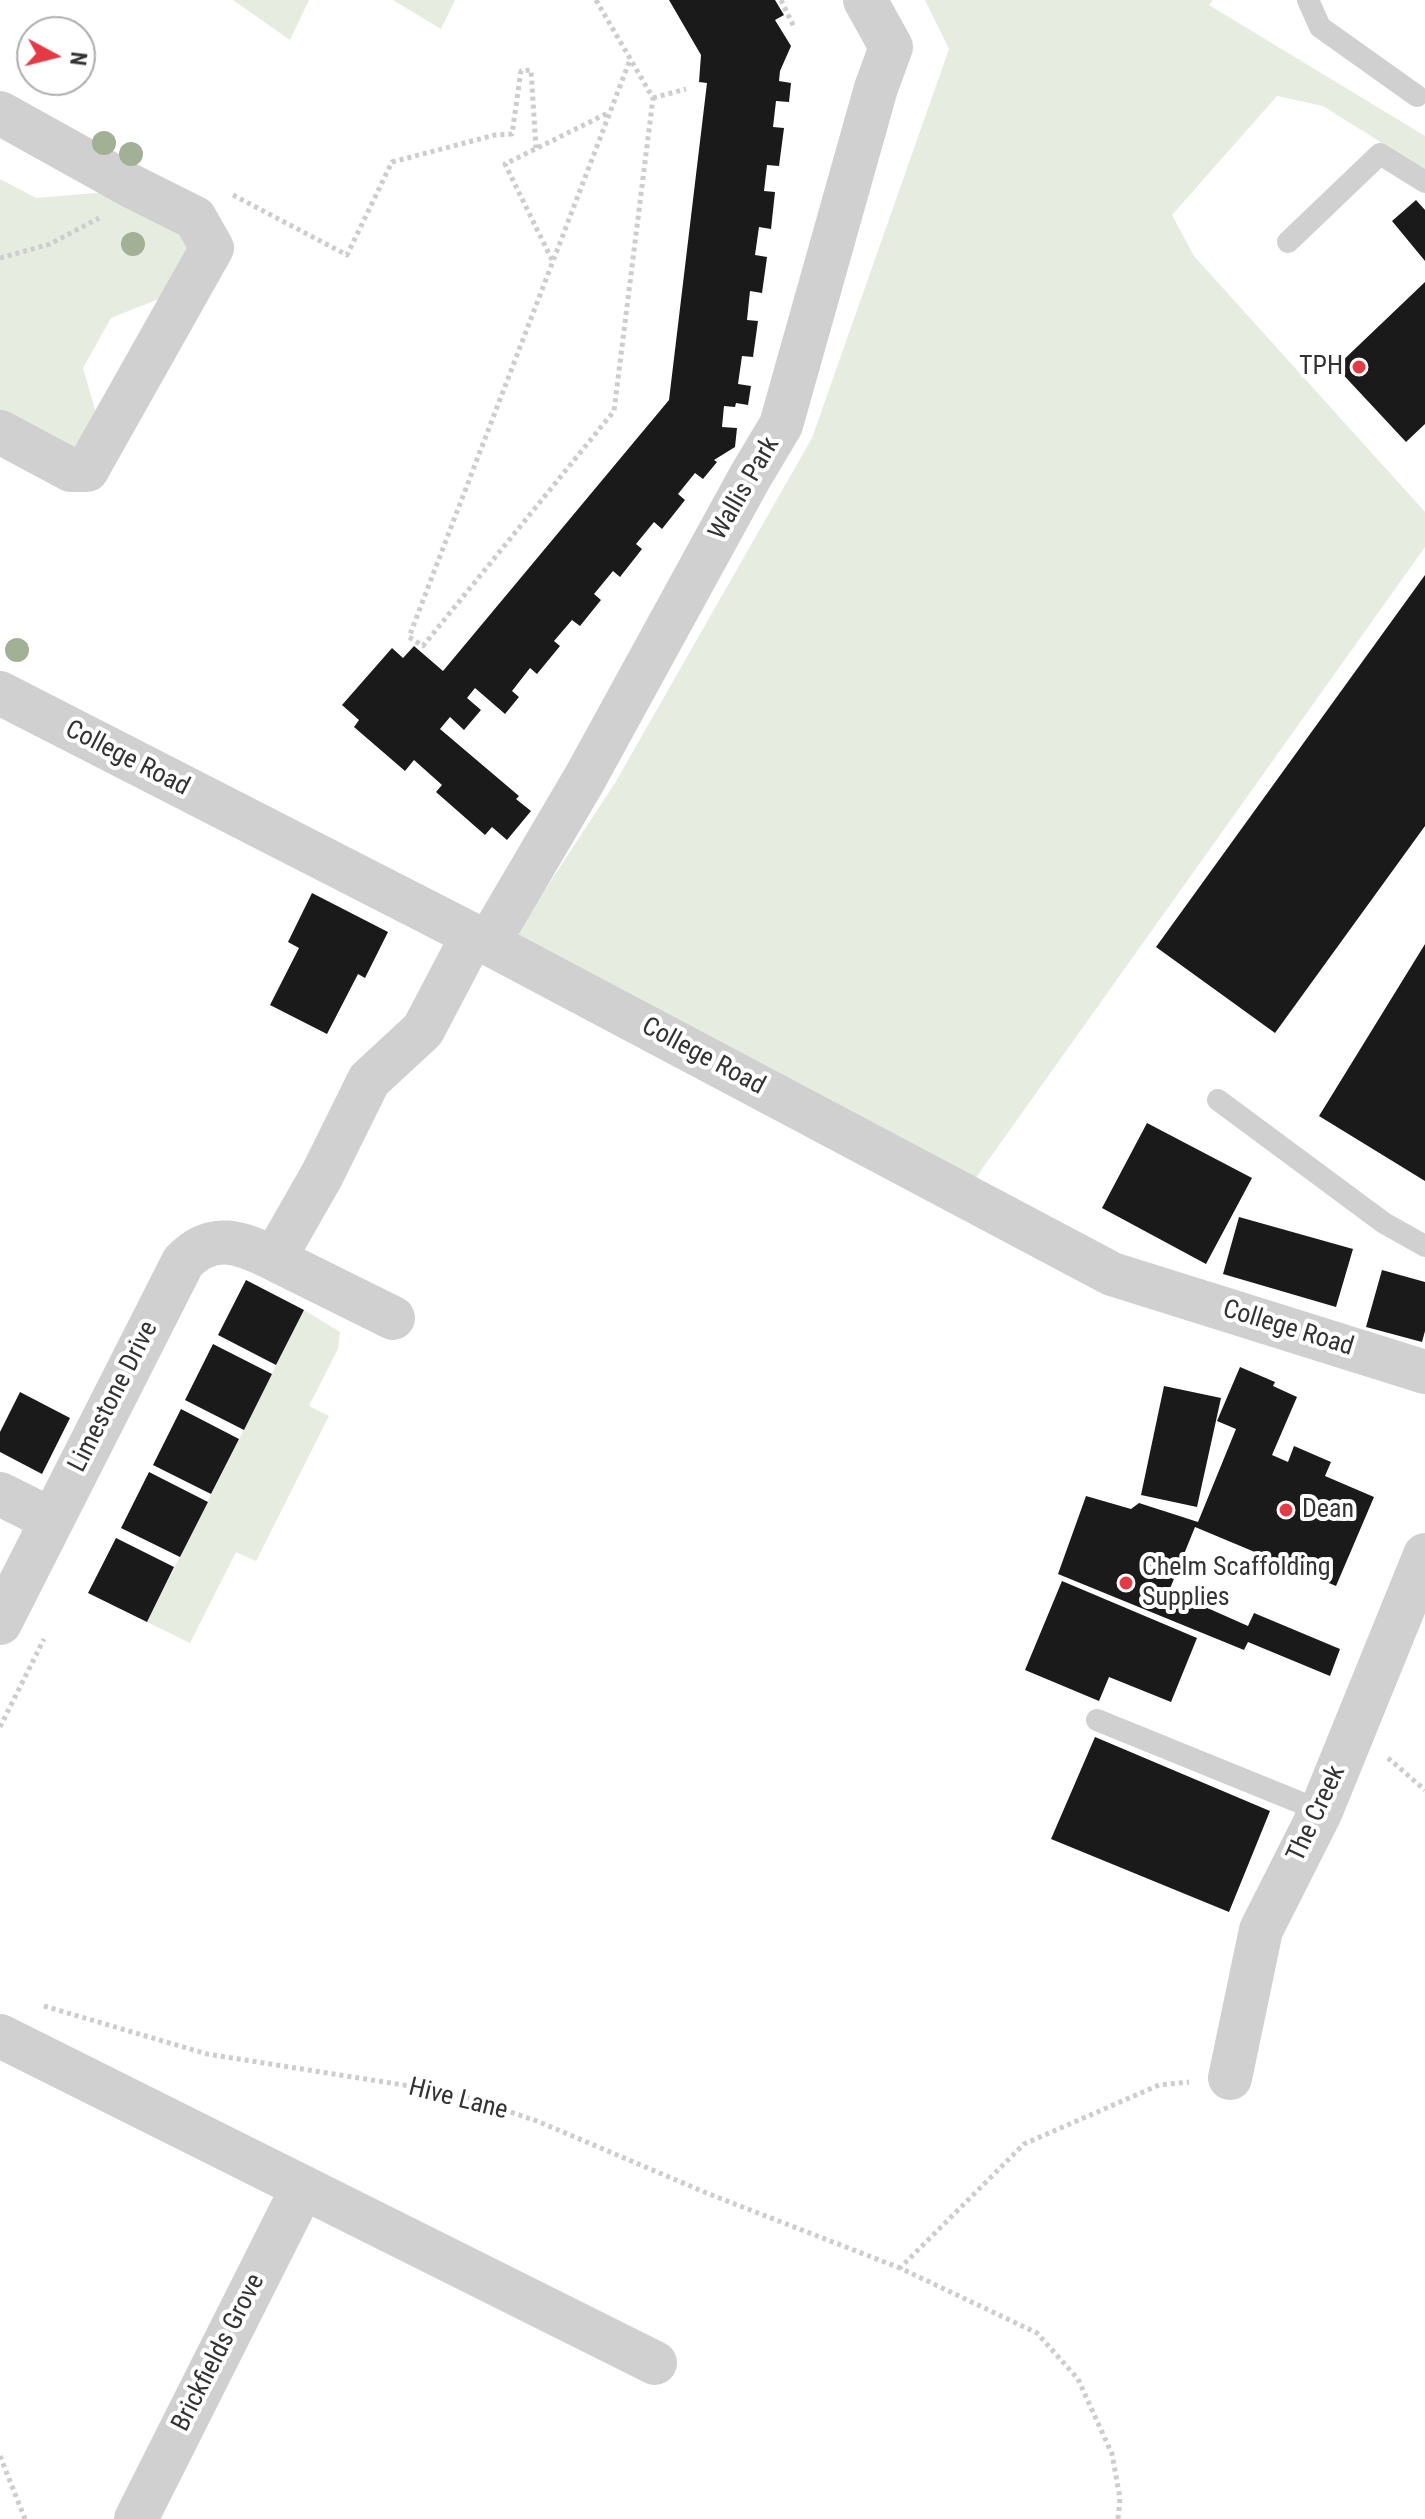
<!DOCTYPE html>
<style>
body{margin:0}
#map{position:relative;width:1425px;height:2519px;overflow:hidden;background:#fff;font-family:"Roboto Condensed",sans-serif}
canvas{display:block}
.north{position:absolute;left:16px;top:16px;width:80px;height:80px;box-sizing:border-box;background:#fff;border:2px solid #adadad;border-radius:50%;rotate:97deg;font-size:22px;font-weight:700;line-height:32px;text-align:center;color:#333}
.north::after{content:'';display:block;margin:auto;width:28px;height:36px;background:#e63946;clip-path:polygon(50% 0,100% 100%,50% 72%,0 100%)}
</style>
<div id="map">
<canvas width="1425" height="2519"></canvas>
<div class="north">N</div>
</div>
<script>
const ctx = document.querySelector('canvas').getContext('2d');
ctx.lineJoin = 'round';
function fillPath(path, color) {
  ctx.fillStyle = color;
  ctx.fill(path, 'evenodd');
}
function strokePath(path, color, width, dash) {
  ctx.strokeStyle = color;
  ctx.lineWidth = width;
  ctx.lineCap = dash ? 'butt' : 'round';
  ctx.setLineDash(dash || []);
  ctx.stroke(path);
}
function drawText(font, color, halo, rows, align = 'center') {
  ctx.font = font + ' "Roboto Condensed",sans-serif';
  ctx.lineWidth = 8;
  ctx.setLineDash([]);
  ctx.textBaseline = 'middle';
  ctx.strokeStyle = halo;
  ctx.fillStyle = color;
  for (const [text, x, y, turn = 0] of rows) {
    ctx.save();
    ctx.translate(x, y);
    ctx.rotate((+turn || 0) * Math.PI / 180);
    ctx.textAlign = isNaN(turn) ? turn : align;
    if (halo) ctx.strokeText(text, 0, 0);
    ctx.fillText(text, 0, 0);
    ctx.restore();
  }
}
const green = new Path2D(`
 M233,0h76l-19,40z
 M393,0h62l-14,29z
 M925,0h288l-4,5 216,131v34l-102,-64 -46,-10 -105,119 22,41 231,256v35l-453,636 -458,-246 101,-154 197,-345 137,-389z
 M0,179l36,19 72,-6 71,34 13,32 -31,40 -50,20 -28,50 18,62 -13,16 -29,5 -59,-36z
 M304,1310l36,22 -2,17 -29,57 20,10 -73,145 -20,-9 -46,91 -43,-21z`);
const building = new Path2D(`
 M669,0h106l9,15 -9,5 16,26 -11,25 -1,10 12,2 -2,19 -13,-1 -3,26 11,1 -5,38 -12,-1 -3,26 11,1 -4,37 -12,-2 -4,28 12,2 -5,36 -12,-2 -3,29 11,1 -5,36 -11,-1 -4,28 13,2 -3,19 -12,-2 -1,4 -11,-1 -2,21 15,1 -2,19 -21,13 3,2 -14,17 -8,-6 -17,21 7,6 -23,29 -8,-7 -18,22 6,5 -22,28 -7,-6 -19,23 7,6 -21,26 -8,-6 -18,21 6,5 -23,28 -7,-6 -18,23 7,6 -14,17 -30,-26 -8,10 14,12 -17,20 -14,-13 -10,12 79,67 -3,3 15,12 -24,29 -15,-13 -7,8 -49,-43 6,-7 -28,-25 -9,11 -51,-44 5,-7 -17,-15 50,-57 11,10 11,-12 29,25 226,-271 38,-317 -8,-1 2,-27z
 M1416,200l9,10v51l-33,-40z
 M1425,282v142l-19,18 -70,-75z
 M1425,575v251l-150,207 -119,-86z
 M312,893l76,39 -23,46 -7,-4 -31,60 -57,-29 29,-57 -11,-6z
 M1425,944v237l-106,-65z
 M1147,1123l105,55 -46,86 -104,-56z
 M1239,1217l114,32 -17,58 -113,-33z
 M1382,1270l43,12v49l-3,11 -56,-15z
 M246,1280l58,30 -28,55 -58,-30z
 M213,1344l59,30 -28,56 -59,-30z
 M1240,1367l35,15 -2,4 24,11 -25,58 16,7 6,-16 37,16 -6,14 49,21 -38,89 -141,-59 -26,64 79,35 6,-13 86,36 -10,27 -82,-34 -4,8 -186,-76 28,-78 45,13 8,-6 59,19 38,-93 -19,-8z
 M1164,1386l57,12 -24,109 -56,-12z
 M20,1392l50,26 -28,56 -42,-22v-20z
 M181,1409l58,30 -28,55 -58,-29z
 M149,1472l59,30 -28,55 -59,-29z
 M116,1538l58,29 -27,55 -59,-29z
 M1062,1581l135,57 -26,64 -62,-25 -10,24 -74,-31z
 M1095,1737l175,74 -41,101 -178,-73z`);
const path = new Path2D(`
 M596,0l57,98 -39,313 -191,235 -14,-9 221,-577
 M781,0l14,29
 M653,98l33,-9
 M233,195l114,60 45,-93 103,-27 17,-1 9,-63 10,-1 5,78
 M0,258l50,-14 49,-26
 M552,260l-47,-96 103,-51
 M0,1727l44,-88
 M1388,1758l37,32
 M44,2006l163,48 247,39 83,28 172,73 191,74
 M0,2456l25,63
 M1118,2519l2,-21 -8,-44 -34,-75 -41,-46 -137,-65 124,-124 135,-59 30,-3`);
const lane = new Path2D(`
 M1308,0l12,27 97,69
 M1288,242l92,-88 45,28
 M1218,1100l166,123 41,23
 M1097,1720l224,91`);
const street = new Path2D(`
 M0,113l133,74 62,31 17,30 -125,222h-16l-71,-38
 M0,693l488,250 624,331 313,98
 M488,943l97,-165 165,-301 31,-52 95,-337 15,-41 -26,-47
 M393,1318l-119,-59 48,-84 47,-95 54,-50 50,-95
 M0,1494l52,26
 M0,1623l183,-361c29,-31 58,-20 91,-3
 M0,2036l655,327
 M1230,2078l31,-148 60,-119 104,-256
 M136,2519l167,-332`);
const trees = [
 [104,143],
 [131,154],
 [133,244],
 [17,650]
];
const markers = [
 [1359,367,8,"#e63946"],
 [1286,1510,8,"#e63946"],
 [1126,1583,8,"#e63946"]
];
const poiNames = [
 ["TPH",1343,367,"right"],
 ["Dean",1302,1510],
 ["Chelm Scaffolding",1142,1568],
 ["Supplies",1142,1598]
];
const streetNames = [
 ["Wallis Park",745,489,-60],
 ["College Road",127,759,27],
 ["College Road",703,1057,28],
 ["College Road",1288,1329,17],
 ["Limestone Drive",114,1397,-63],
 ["The Creek",1317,1814,-65],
 ["Hive Lane",458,2100,14],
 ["Brickfields Grove",219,2353,-63]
];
fillPath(green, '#e6ecdf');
fillPath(building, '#1a1a1a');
strokePath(path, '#cdcdcd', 5, [4, 4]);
strokePath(lane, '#d0d0d0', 22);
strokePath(street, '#d0d0d0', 44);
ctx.fillStyle = '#a2b095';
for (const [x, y] of trees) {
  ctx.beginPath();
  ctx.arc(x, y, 12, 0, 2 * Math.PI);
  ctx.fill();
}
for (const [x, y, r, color] of markers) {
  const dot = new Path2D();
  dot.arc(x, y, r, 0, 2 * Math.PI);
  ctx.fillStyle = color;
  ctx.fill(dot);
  strokePath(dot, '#fff', 3);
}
drawText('26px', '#333', '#fff', poiNames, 'left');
drawText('26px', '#333', '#fff', streetNames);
</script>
